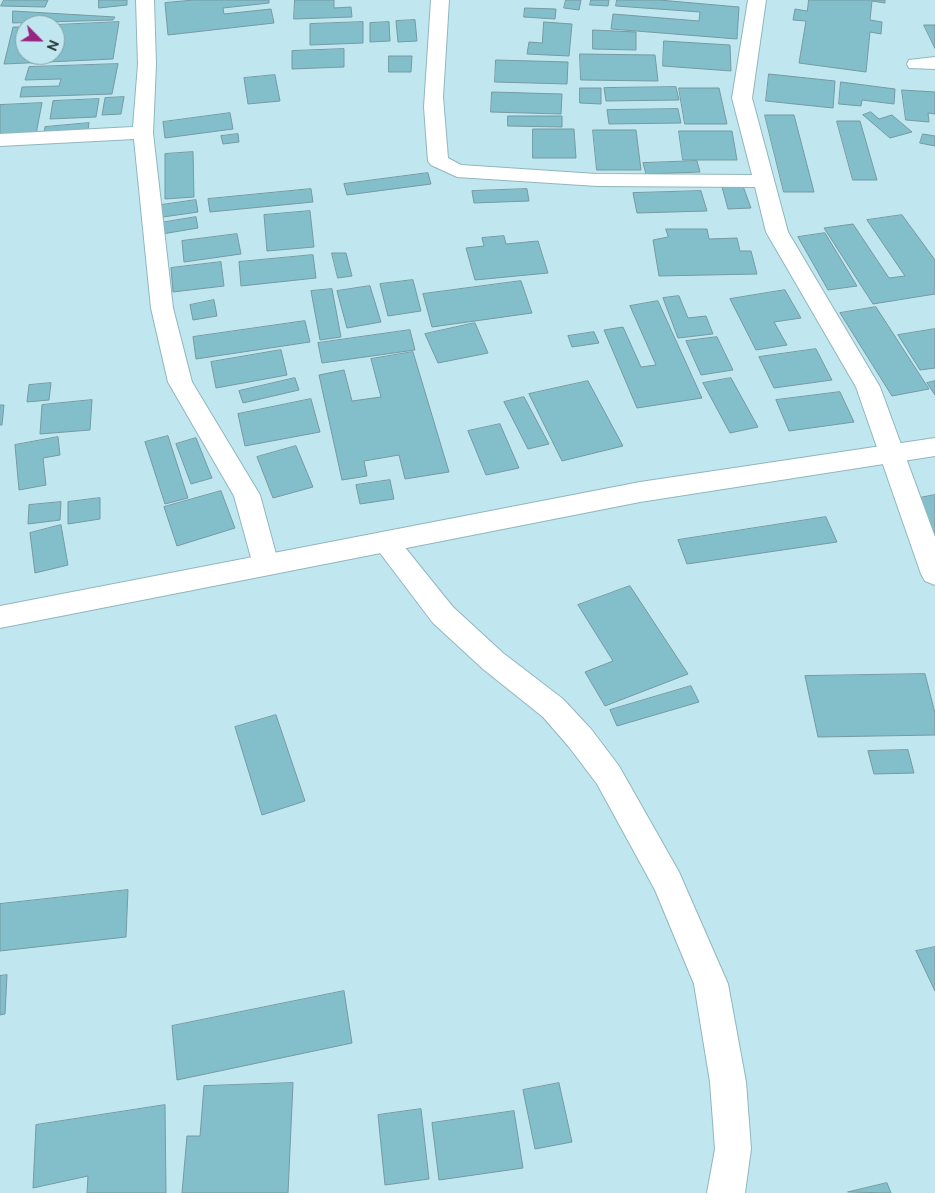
<!DOCTYPE html>
<style>
body{margin:0}
#map{position:relative;width:935px;height:1193px;overflow:hidden;background:#c0e7ef;font-family:Ubuntu,sans-serif}
canvas{display:block}
.north{position:absolute;left:15px;top:15px;width:50px;height:50px;box-sizing:border-box;background:#c0e7ef;border:1px solid #82a0a6;border-radius:50%;rotate:113deg;font-size:14px;font-weight:700;line-height:20px;text-align:center;color:#263539}
.north::after{content:'';display:block;margin:auto;width:18px;height:22px;background:#982582;clip-path:polygon(50% 0,100% 100%,50% 72%,0 100%)}
</style>
<div id="map">
<canvas width="935" height="1193"></canvas>
<div class="north">N</div>
</div>
<script>
const ctx = document.querySelector('canvas').getContext('2d');
ctx.lineJoin = 'round';
function fillPath(path, color) {
  ctx.fillStyle = color;
  ctx.fill(path, 'evenodd');
}
function strokePath(path, color, width, dash) {
  ctx.strokeStyle = color;
  ctx.lineWidth = width;
  ctx.lineCap = dash ? 'butt' : 'round';
  ctx.setLineDash(dash || []);
  ctx.stroke(path);
}
const building = new Path2D(`
 M4,0h44l-3,7 -44,-1z
 M99,0h28v5l-28,3z
 M194,0h75v3l-46,5 1,6 47,-5 3,14 -106,12 -3,-32z
 M295,0h39v8l17,-1 1,10 -58,2z
 M566,0h15l-2,10 -15,-2z
 M591,0h18l-1,6 -18,-1z
 M617,0h42l80,7 -2,32 -126,-10 2,-15 86,7 1,-9 -84,-6z
 M809,0h76v3l-13,-2 -2,19 12,2 -1,12 -11,-2 -4,40 -67,-9 7,-42 -13,-1 2,-11 12,2z
 M525,8l31,1 -1,10 -31,-2z
 M13,11l102,6 -2,3 -100,3z
 M415,20l2,21 -19,1 -2,-21z
 M119,22l-6,37 -109,5 9,-37h12v28h30v-30z
 M363,22v21l-53,2v-21z
 M389,22l1,19 -20,1v-19z
 M544,22l28,2 -3,32 -42,-2 2,-12 13,1z
 M924,25h11v23z
 M593,30l43,2v18l-43,-1z
 M664,41l66,4 1,26 -68,-5z
 M344,49v18l-52,2v-18z
 M580,54l75,1 3,26 -77,-1z
 M389,56h23l-1,16h-22z
 M496,60l72,2 -1,22 -72,-2z
 M118,64l-6,30 -92,3 2,-10 37,-1 2,-7 -36,1 4,-13z
 M769,74l66,7 -2,27 -67,-7z
 M275,75l5,26 -32,3 -4,-26z
 M841,82l54,7 -1,15 -32,-4 -1,6 -22,-2z
 M676,87l3,13 -73,1 -2,-13z
 M580,88h21v16l-21,-1z
 M679,88h40l8,36h-42z
 M902,90l33,2v22l-7,-1 1,9 -23,-2z
 M492,92l70,2 -1,20 -70,-2z
 M124,97l-3,17 -19,1 3,-17z
 M99,99l-3,18 -46,2 3,-18z
 M42,103l-6,31 -36,2v-31z
 M678,109l3,14 -72,1 -2,-14z
 M871,112l8,7 13,-4 20,17 -22,6 -27,-23z
 M230,113l3,16 -68,9 -2,-16z
 M765,115h29l20,77h-30z
 M508,116h54v11l-54,-1z
 M837,121h23l17,59h-24z
 M89,123l-1,7 -44,3 1,-6z
 M533,129h41l2,29h-43z
 M593,130h43l5,40h-44z
 M679,131h53l5,29h-54z
 M238,134l1,8 -16,2 -2,-8z
 M923,134l12,2v10l-15,-3z
 M193,152l1,45 -29,2v-45z
 M697,161l3,11 -54,2 -3,-11z
 M428,173l3,11 -84,11 -3,-11z
 M743,186l8,22 -23,1 -6,-22z
 M311,189l2,13 -103,10 -2,-13z
 M527,189l2,12 -55,2 -2,-12z
 M701,191l6,20 -70,2 -4,-20z
 M196,200l2,12 -35,5 -2,-12z
 M310,211l4,36 -47,4 -3,-36z
 M902,215l33,45v34l-62,10 -49,-76 29,-4 36,54 16,-2 -38,-56z
 M196,217l2,11 -36,6 -2,-11z
 M666,229h41l2,10 28,-1 3,13h11l6,23 -98,2 -6,-36 15,-3z
 M825,233l32,53 -29,4 -30,-53z
 M237,234l4,20 -57,8 -2,-21z
 M504,236l2,8 32,-3 10,32 -73,7 -9,-32 18,-2 -2,-8z
 M332,253h14l6,23 -14,2z
 M313,255l3,23 -75,8 -2,-24z
 M221,262l3,24 -51,6 -2,-24z
 M413,280l8,31 -33,5 -8,-32z
 M521,281l11,32 -100,14 -9,-33z
 M370,286l11,36 -34,6 -10,-37z
 M332,289l9,48 -21,3 -9,-49z
 M785,290l16,28 -27,4 13,23 -31,5 -26,-51z
 M679,296l9,22 18,-2 7,18 -35,4 -15,-40z
 M214,300l3,16 -24,4 -3,-15z
 M658,301l44,97 -65,10 -33,-78 19,-3 18,40 15,-2 -26,-59z
 M876,307l53,82 -37,7 -52,-83z
 M305,321l5,21 -114,17 -3,-22z
 M475,323l13,30 -50,10 -13,-29z
 M935,329v39l-15,2 -22,-35z
 M410,330l5,20 -93,13 -4,-20z
 M594,332l5,11 -27,4 -4,-11z
 M717,337l16,33 -32,5 -15,-34z
 M816,349l16,31 -58,8 -15,-31z
 M281,350l6,25 -71,13 -5,-26z
 M413,352l36,120 -44,7 -6,-24 -35,6 3,15 -25,4 -23,-105 25,-5 8,31 29,-4 -10,-38z
 M295,378l4,12 -56,13 -4,-12z
 M731,378l27,49 -28,6 -27,-50z
 M588,381l35,65 -61,15 -33,-67z
 M935,381v14l-8,-12z
 M51,383l-2,17 -22,2 2,-17z
 M840,392l14,30 -65,9 -13,-31z
 M524,397l25,47 -21,5 -24,-47z
 M311,399l9,33 -75,14 -7,-32z
 M92,400l-2,30 -50,4 2,-29z
 M0,405h4l-2,20h-2z
 M500,424l19,44 -33,7 -18,-44z
 M168,436l20,62 -23,6 -20,-62z
 M58,437l2,18 -17,3 3,27 -27,5 -4,-45z
 M196,438l16,40 -21,6 -15,-40z
 M296,446l17,41 -40,11 -16,-41z
 M390,480l4,19 -34,5 -4,-19z
 M221,491l14,37 -58,18 -13,-39z
 M935,495v39l-21,-35z
 M100,498v21l-32,5v-22z
 M61,502l-1,18 -32,4 1,-19z
 M826,517l11,25 -150,22 -9,-24z
 M61,525l7,40 -33,8 -5,-40z
 M630,586l58,88 -83,32 -20,-34 28,-11 -35,-56z
 M925,674l10,39v22l-117,2 -13,-61z
 M691,686l8,16 -82,24 -7,-16z
 M276,715l29,86 -43,14 -27,-88z
 M908,750l6,23 -40,1 -6,-23z
 M128,890l-2,47 -126,14v-47z
 M935,947v44l-19,-40z
 M7,975l-2,39 -5,1v-39z
 M344,991l8,52 -175,37 -5,-54z
 M293,1083l-5,110h-106l5,-57h13l4,-50z
 M559,1083l13,59 -37,7 -12,-59z
 M165,1105l1,88h-79l1,-17 -55,12 3,-63z
 M421,1109l8,70 -44,6 -7,-70z
 M514,1111l9,57 -84,12 -7,-57z
 M887,1183l4,10 -43,-1z`);
const minor = new Path2D(`
 M136,0h18l2,64 -3,69 20,175 19,74 68,113 19,70 -3,7 -10,3 -10,-3 -3,-7 -19,-69 -66,-114 -17,-74 -17,-169 -134,7v-12l133,-7 5,-63z
 M431,0h18l-6,97 5,61 13,7 136,9 155,1 -20,-77 16,-98h18l-14,98 36,134 92,155 55,150v48l-10,-4 -4,-7 -65,-187 -90,-155 -11,-45 -158,-1 -140,-9 -26,-12 -3,-4 -4,-54z
 M935,57v12l-26,-1 -2,-4 2,-4z
 M386,532l9,3 58,72 50,46 60,46 28,30 28,37 60,106 49,112 18,98 5,67 -6,44h-38l8,-44 -5,-67 -16,-98 -39,-94 -58,-106 -28,-37 -26,-30 -60,-48 -50,-46 -56,-74 -4,-7 4,-7z`);
const secondary = new Path2D(`
 M935,438v18l-295,46 -640,126v-22l640,-124z`);
fillPath(building, '#83becb');
strokePath(building, '#759aa2', 1);
strokePath(minor, '#90b6be', 2);
strokePath(secondary, '#90b6be', 2);
fillPath(minor, '#fff');
fillPath(secondary, '#fff');
</script>
